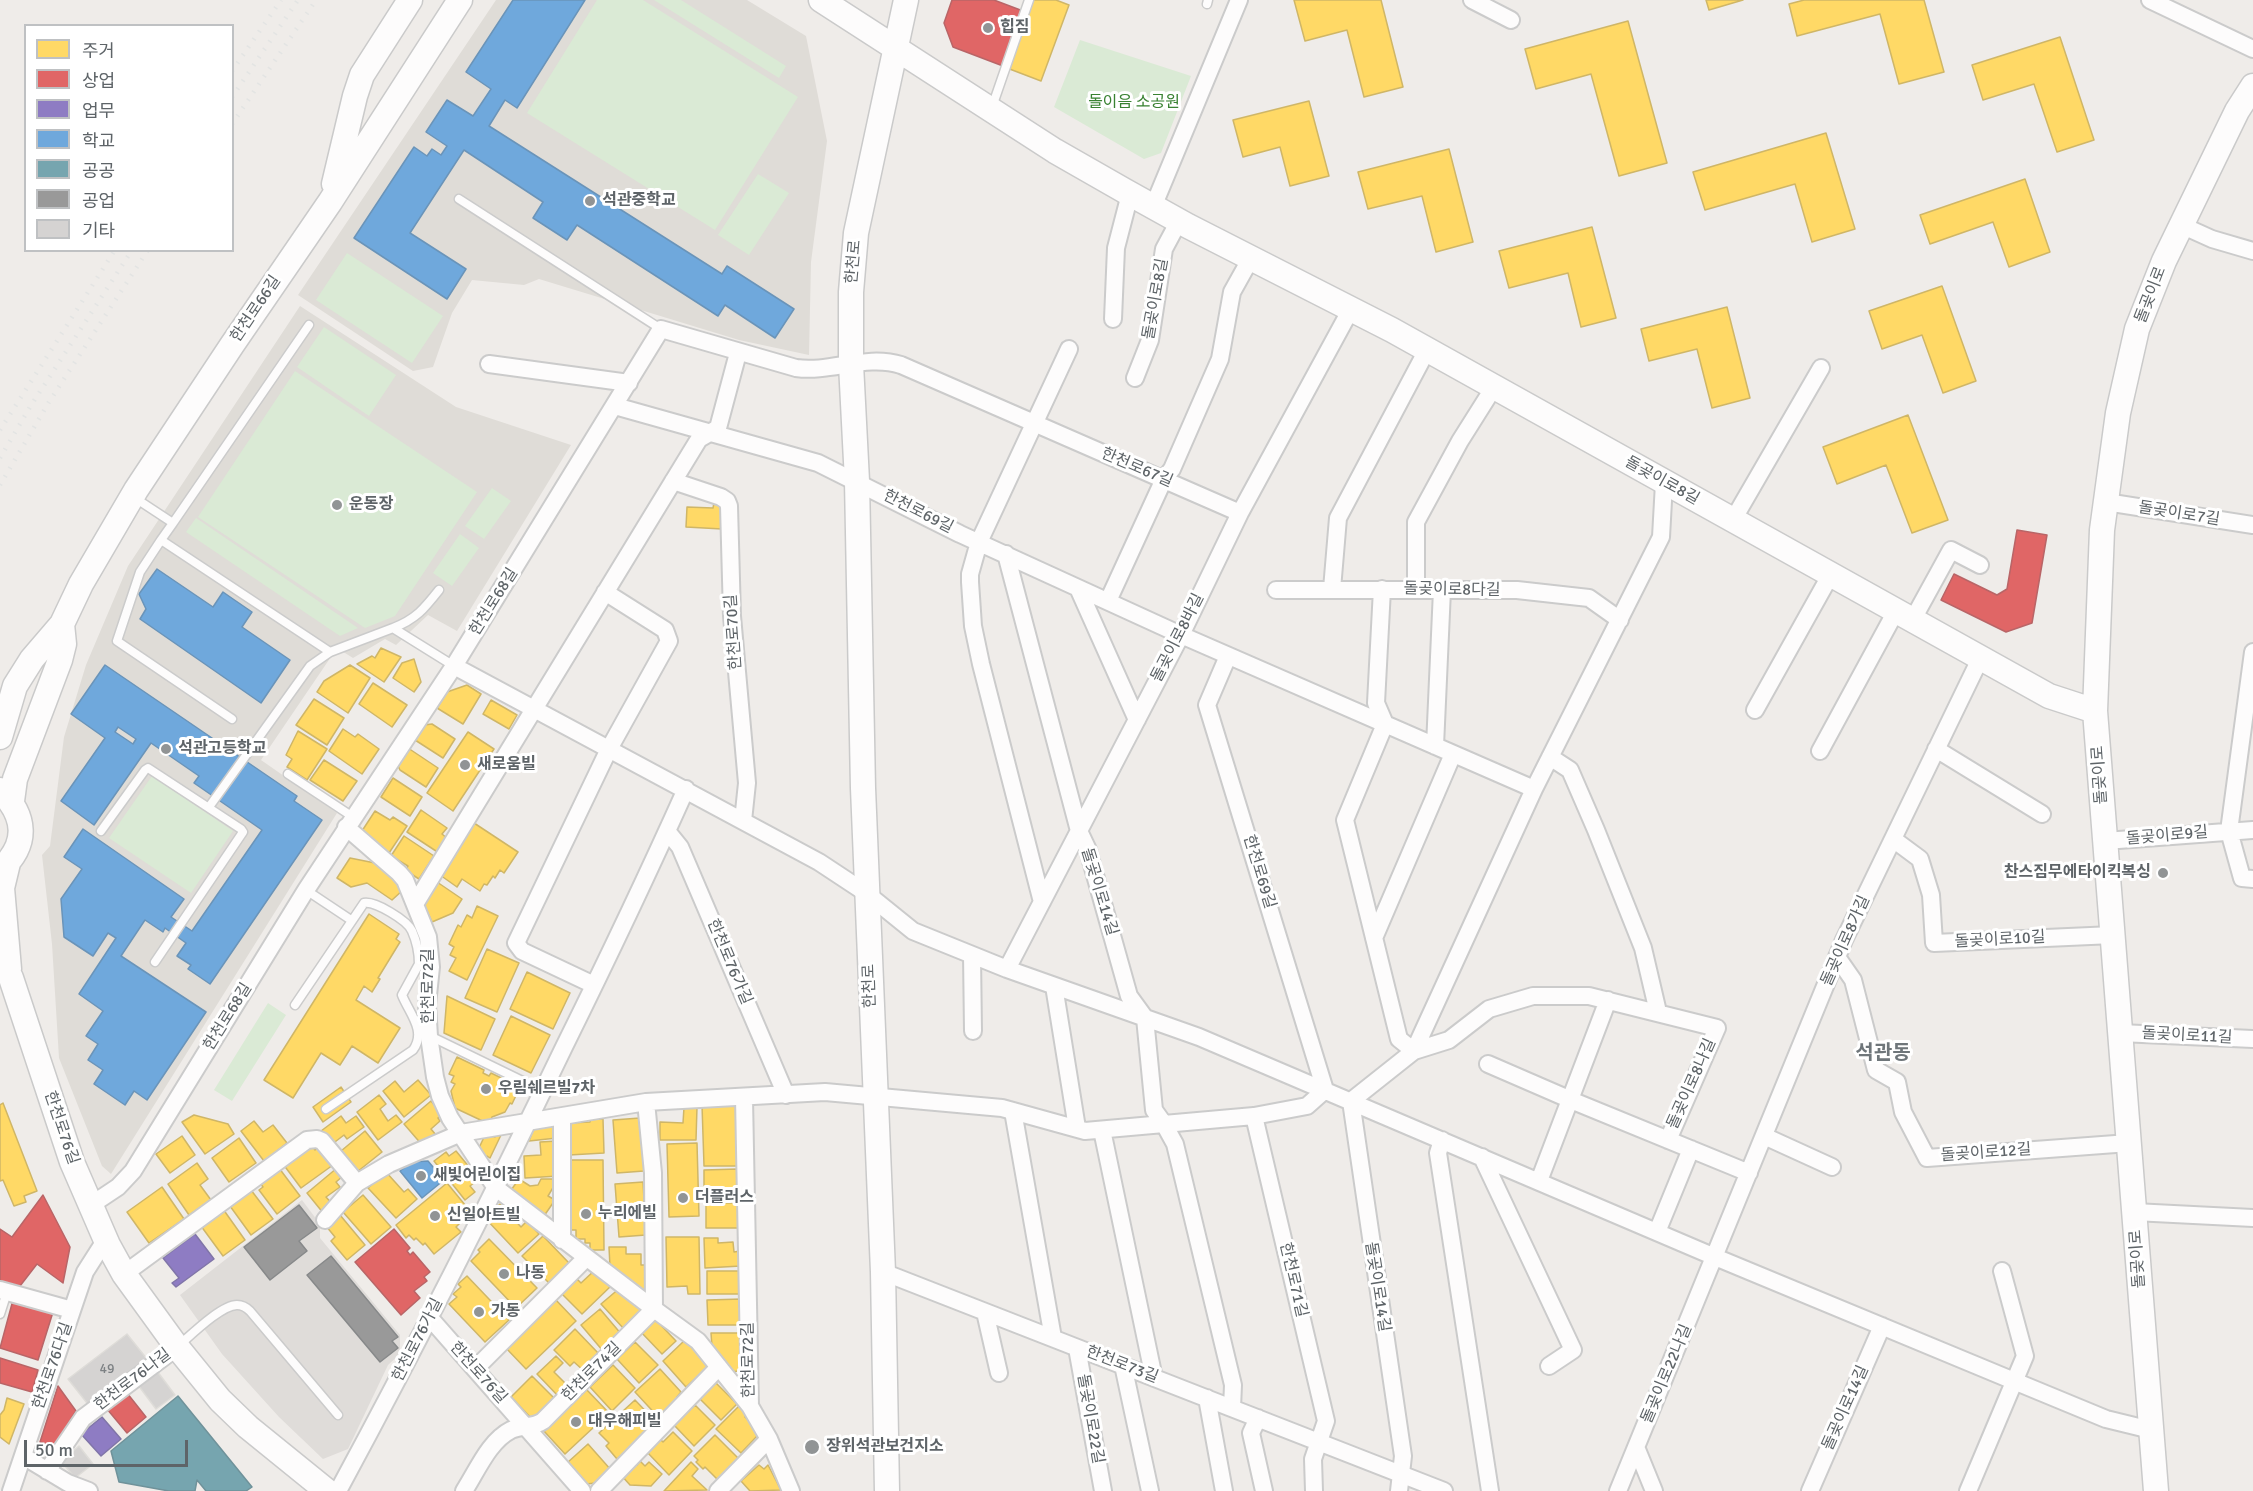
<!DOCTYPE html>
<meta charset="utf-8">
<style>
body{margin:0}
#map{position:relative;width:2253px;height:1491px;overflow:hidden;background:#efece9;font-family:Signika,"Noto Sans KR",sans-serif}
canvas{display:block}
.legend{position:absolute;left:24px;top:24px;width:210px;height:228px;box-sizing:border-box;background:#fff;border:2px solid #bfc1c3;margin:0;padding:8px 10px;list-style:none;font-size:18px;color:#5e6468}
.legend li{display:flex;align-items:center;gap:12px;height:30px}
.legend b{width:30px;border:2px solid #bfc1c3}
.scale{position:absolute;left:24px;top:1440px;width:164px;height:27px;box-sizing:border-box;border:3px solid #5e6468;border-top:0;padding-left:8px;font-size:18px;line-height:21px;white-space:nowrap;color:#5e6468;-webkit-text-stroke:4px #fff;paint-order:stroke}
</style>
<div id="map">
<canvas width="2253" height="1491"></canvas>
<ul class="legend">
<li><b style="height:16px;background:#ffd966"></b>주거</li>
<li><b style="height:16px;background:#e06666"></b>상업</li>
<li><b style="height:16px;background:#8e7cc3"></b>업무</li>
<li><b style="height:16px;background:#6fa8dc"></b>학교</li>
<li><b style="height:16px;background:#76a5af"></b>공공</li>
<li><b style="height:16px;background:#999"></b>공업</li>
<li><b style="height:16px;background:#d5d3d2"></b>기타</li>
</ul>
<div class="scale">50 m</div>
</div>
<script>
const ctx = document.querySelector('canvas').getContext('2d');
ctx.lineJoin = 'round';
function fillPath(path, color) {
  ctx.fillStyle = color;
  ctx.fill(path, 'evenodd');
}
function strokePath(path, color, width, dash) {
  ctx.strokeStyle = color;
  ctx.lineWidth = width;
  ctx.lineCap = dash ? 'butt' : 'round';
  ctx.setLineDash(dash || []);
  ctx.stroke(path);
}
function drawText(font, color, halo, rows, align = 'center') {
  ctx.font = font + ' Signika,"Noto Sans KR",sans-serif';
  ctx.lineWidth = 6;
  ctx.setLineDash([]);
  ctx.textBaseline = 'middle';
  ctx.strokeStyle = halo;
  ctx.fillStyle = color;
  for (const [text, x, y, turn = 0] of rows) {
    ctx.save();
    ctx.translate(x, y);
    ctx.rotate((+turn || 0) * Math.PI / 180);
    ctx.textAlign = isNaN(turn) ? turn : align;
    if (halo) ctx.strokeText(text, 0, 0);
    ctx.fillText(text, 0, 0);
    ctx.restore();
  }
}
const industrial = new Path2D(`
 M302,1200l18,24v14l80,97v19l-12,11 -40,84 -25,10 -44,-42 -57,-63 -42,-59z`);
const education = new Path2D(`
 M496,0h251l59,36 21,105 -16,121 -2,93 -70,-15 -200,-61 -15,6 -52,-5 -20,33 -19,54 -20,4 -115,-76z
 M300,306l156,101 115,38 -114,186 -29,-16 -32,30 -11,-6 -32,19 -16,-10 -76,112 76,53 -226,361 -9,-8 -43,-108 -7,-114 -10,-89 8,-9 14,-109 22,-72 42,-99z`);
const green = new Path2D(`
 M597,0h46l155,97 -83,133 -188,-117z
 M654,0h27l105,66 -7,12z
 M1080,40l111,36 -30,77 -17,6 -90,-52z
 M758,174l31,19 -40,62 -31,-20z
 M347,253l96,63 -31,47 -96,-63z
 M324,327l72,48 -27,41 -72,-49z
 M295,371l182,121 -82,124 -30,12 -167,-111z
 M492,488l19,13 -27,38 -19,-13z
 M196,518l162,110 -18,8 -154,-104z
 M460,534l19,14 -27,38 -19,-13z
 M152,776l81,55 -42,62 -82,-55z
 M268,1003l18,12 -54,86 -18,-11z`);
const homes = new Path2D(`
 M1033,0h23l13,5 -28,76 -34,-13z
 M1294,0h87l22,87 -39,10 -17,-67 -42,11z
 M1706,0h37l-34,10z
 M1804,0h120l20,72 -45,12 -19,-70 -83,22 -8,-32z
 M1628,21l39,142 -48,13 -28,-102 -55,15 -11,-40z
 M2060,37l34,103 -37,12 -23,-68 -51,16 -11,-35z
 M1309,101l20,75 -39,10 -10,-39 -37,10 -10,-37z
 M1826,133l29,96 -43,13 -17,-58 -90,26 -12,-38z
 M1449,149l24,93 -37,10 -14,-56 -54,13 -10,-37z
 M2025,179l25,73 -41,15 -16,-45 -63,22 -10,-29z
 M1592,227l24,91 -35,9 -13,-54 -59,15 -10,-37z
 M1942,286l34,95 -33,12 -21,-58 -40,14 -13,-38z
 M1727,307l23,91 -38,10 -15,-59 -48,12 -8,-32z
 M1908,415l40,105 -36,13 -26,-68 -49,19 -14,-37z
 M714,503h10l-2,26 -36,-2 1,-20 26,1z
 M381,648l20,9 -17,25 -27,-18 15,-8 3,2z
 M414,659l7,23 -7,10 -21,-14 9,-15z
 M350,665l20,13 -22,35 -31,-21 7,-11z
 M373,683l34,22 -15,22 -33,-23z
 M467,685l14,9 -18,30 -26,-16 10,-16z
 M314,699l30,19 -17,27 -31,-20z
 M491,700l26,15 -8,14 -26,-15z
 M432,724l23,15 -12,19 -28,-18 9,-15z
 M343,729l12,8 3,-3 21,15 -17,25 -33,-23z
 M298,731l29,18 -20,31 -20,-13 5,-8 -6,-4z
 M468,732l26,17 -41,62 -26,-18z
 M408,748l30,20 -12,19 -26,-17 -3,-6z
 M324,760l33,21 -14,20 -33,-21z
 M393,778l29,19 -12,19 -29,-19z
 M421,810l26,18 -5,6 6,5 -9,14 -32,-21z
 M375,811l15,9 3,-3 14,9 -18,27 -29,-19z
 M474,823l44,29 -14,21 -4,-3 -5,8 -2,-2 -6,9 -3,-1 -4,7 -18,-12 -5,8 -17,-12z
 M404,836l30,20 -15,23 -14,-9 3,-4 -17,-10z
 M350,858l25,5 9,5 19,22 -11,10 -25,-17 -16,4 -14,-9z
 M437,882l25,17 -9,14 -21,9 -9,-20z
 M477,906l21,10 -31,64 -18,-9 7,-13 -6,-3 4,-8 -5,-3 9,-19 3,2 6,-12 5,3z
 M369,914l30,20 -3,5 4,3 -22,36 2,1 -8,13 -8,-6 -8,14 44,28 -22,35 -26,-17 -12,19 -19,-12 -28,45 -29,-18z
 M487,949l32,14 -22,49 -32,-14z
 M527,972l43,21 -17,36 -43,-20z
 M447,996l48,23 -14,31 -37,-17z
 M511,1016l39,19 -19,38 -38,-18z
 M457,1057l27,13 -1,3 6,3 2,-3 29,14 -8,17 -2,-1 -5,9 -13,5 -3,7 -34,-16 -4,-17 4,-7 -4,-2 3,-6 -5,-2z
 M418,1080l13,15 -27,22 -21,-26 12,-10 9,11z
 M341,1087l10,15 -28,20 -10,-15z
 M379,1095l7,9 -6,5 8,12 8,-6 6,7 -24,18 -21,-28z
 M431,1101l12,14 -5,3 2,3 -9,8 5,6 -13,11 -19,-22z
 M3,1103l34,88 -13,5 2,6 -12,4 -11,-26 -3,1v-76z
 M736,1104l2,62h-34l-2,-61z
 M684,1107h13l-1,33h-36v-18l23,1z
 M194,1115l34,9 6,10 -29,20 -23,-32z
 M341,1116l5,7 10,-7 8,11 -17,12 -3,-4 -13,10 -10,-14z
 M640,1118l4,53 -27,2 -4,-53z
 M591,1119h12l1,34 -35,2 -1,-32 22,-1z
 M254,1121l9,11 10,-7 14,18 -23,18 -23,-30z
 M556,1125l1,13 -28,3 5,-14z
 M365,1131l17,21 -25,20 -16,-21z
 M497,1132l4,3 -11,23 -3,-2 -1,3 -8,-9 8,-17 9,4z
 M182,1136l13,19 -25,18 -14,-19z
 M239,1138l17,25 -27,19 -17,-24z
 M557,1141l2,35 -34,2 -1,-22 17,-1 -1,-13z
 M697,1143l2,73 -30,1 -2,-73z
 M311,1144l4,6 4,-3 14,18 -32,23 -18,-24z
 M456,1151l23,28 -9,7 5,6 -10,8 -31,-39 12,-9 3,4z
 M568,1160h35l1,90h-14v-7h-5v-4h-9v-9h-7z
 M197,1163l11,16 -8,6 11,15 -22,15 -21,-31z
 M279,1168l21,28 -23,18 -18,-24 4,-3 -3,-4z
 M337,1168l6,8 -7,6 4,5 -14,10 8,9 -10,8 -17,-21z
 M738,1169l1,26 -35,1v-26z
 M386,1172l18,20 4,-3 9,10 -21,19 -28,-30z
 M519,1179l11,7 8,-1 3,-6h12l4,2 -9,15 7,4 -11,16 -35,-23z
 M643,1182l3,53 -27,2 -4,-53z
 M447,1183l23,28 -12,10 2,2 -4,4 5,5 -27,22 -9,-11 -2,2 -7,-7 -2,2 -5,-5 -3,3 -10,-13z
 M162,1187l22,32 -35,24 -22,-31z
 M251,1190l22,29 -22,16 -21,-29z
 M363,1195l28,32 -20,17 -28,-32z
 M706,1203h34v25h-34z
 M500,1204l21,23 6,-6 12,13 -21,19 -33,-35z
 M223,1209l22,31 -22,16 -22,-30z
 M340,1215l25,30 -18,15 -16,-19 4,-4 -9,-11z
 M543,1236l26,27 -20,20 -27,-27z
 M666,1237h33l1,57h-12l-1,-8 -20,1z
 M704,1238h14v5l15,-1 1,10 6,-1 1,15 -36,2z
 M489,1239l48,49 -21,20 -45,-47 9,-9 -2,-2z
 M609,1247h17v7h15v11h6l1,28h-5l-33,-26z
 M596,1269l16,16 -30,29 -20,-20 15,-15 4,4z
 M707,1271h34v23h-34z
 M467,1276l42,44 -24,22 -36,-38 8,-7 -4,-3 8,-7 -3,-3z
 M621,1287l22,25 -19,17 -23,-25z
 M555,1299l21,22 -50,48 -21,-22z
 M742,1299l1,26h-35l-1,-25z
 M600,1309l22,26 -19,16 -22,-26z
 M654,1318l22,23 -14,13 -22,-23z
 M575,1329l25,26 -16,16 -10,-9 -4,4 -16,-16z
 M711,1333h31l2,37 -12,2 -20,-25z
 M685,1340l24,26 -23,21 -23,-26z
 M635,1342l23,23 -19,18 -22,-24z
 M556,1356l7,7 -9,9 15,15 -10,10 -22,-23z
 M613,1365l22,23 -23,23 -22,-24z
 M660,1369l21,23 -4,5 3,2 -20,20 -25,-27z
 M532,1376l22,22 -22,21 -21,-22z
 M715,1382l22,22 -16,16 -22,-22z
 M586,1389l23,24 -44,41 -22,-24z
 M7,1398l17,6 -15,40 -9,-7v-22l4,-5z
 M635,1400l22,23 -40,36 -11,-13 3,-3 -10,-10z
 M695,1405l20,20 -21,21 -20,-21z
 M740,1405l9,8 -4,4 10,9 -2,3 5,6 -17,18 -25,-24z
 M673,1432l19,19 -23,24 -23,-24 13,-13 4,4z
 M715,1435l24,24 -21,21 -13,-13 -2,2 -7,-7 2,-2 -4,-4z
 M588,1444l23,26 -15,13 -10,1 -19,-21z
 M640,1461l5,5 4,-4 13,12 -11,12 -21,-1 -9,-10 13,-13 3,3z
 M691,1462l7,7 -6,7 15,14 -43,1z
 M759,1465l5,4 4,-4 13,25 -31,1 -9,-10z`);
const shops = new Path2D(`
 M952,0h42l29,11 -20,55 -50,-19 -9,-24z
 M2017,530l30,5 -15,88 -26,9 -65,-32 13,-26 43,21 10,-6z
 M43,1195l27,52 -7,36 -26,-19 -17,22 -20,-5v-52l12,8z
 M394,1229l16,19 -3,3 3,4 3,-3 17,20 -6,5 3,4 -13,10 6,7 -19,17 -46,-53z
 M13,1300l40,12 -15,48 -38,-12z
 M0,1358l38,12 -6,22 -32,-9z
 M58,1386l18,25 -22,35 -14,-4z
 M127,1393l19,24 -19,16 -20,-24z`);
const offices = new Path2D(`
 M195,1234l19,25 -38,28 -4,-4 7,-5 -16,-20z
 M102,1417l19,22 -20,17 -20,-22z`);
const schools = new Path2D(`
 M513,0h72l-68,108 -12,-8 -16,26 233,148 5,-8 67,43 -19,29 -50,-33 -7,11 -141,-91 -10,15 -34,-22 10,-16 -79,-52 -54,83 56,36 -19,30 -93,-61 60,-91 13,9 5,-7 9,6 6,-9 -21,-14 21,-32 26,16 18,-27 -25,-17z
 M157,569l56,38 10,-15 10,7 19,13 -10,15 48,33 -29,43 -121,-84 6,-10 -7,-15z
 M105,665l192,131 -3,5 28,19 -112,164 -22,-15 3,-4 -14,-9 9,-13 -21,-15 -2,4 -18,-12 -24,36 85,56 -59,88 -13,-9 -9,14 -31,-21 9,-14 -15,-10 10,-16 -12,-8 17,-25 -24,-17 37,-56 -8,-5 -15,23 -29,-19 -3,-38 21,-30 -18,-12 19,-28 101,70 -13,18 21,14 70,-101 -68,-47 5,-7 -48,-33 -57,82 -33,-24 44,-63 -34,-24zM118,727l18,12 -3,5 -18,-12z
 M428,1161l16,19 -22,18 -22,-27 12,-9z`);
const public = new Path2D(`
 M178,1396l74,91 -6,4h-40l-9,-11 -2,11h-26l-50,-9 -8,-31z`);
const industry = new Path2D(`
 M299,1205l18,23 -18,13 8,10 -37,29 -26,-33z
 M331,1256l67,81 -6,4 6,7 -18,14 -73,-87z`);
const building = new Path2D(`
 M127,1334l20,25 -60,44 -19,-24z
 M157,1371l18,24 -19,14 -18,-24z
 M79,1446l14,18 -18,14 -14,-17z`);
const lane = new Path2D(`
 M1207,4l1,-4
 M992,107l37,-107
 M459,199l202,130
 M135,498l38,25 -12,17 169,112
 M173,523l136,-198
 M161,540l-21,32 -23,69 115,78
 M393,628c23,-9 31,-19 46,-38
 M288,774l65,43
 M209,807l101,-141 20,-14 63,-24 61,38
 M101,831l44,-61 3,-2 93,61 2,3 -88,130
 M306,890l45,30
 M295,1005l69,-102c11,-2 43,17 48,28 4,9 7,23 7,33l-17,31c7,18 25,36 11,55l-87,59
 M430,1036l113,55
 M0,1314l7,-22
 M177,1347c13,-11 44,-42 60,-42 5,0 10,3 13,6l88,104`);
const street = new Path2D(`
 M1472,0l39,20
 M2150,0l103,49
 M1153,207l86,-207
 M2181,225l31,14 41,12
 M1113,319l3,-71 14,-54
 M489,364l140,19
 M1135,378l15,-38 14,-91 15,-28
 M615,406l203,57 142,71 221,101 353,154
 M673,481l48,16 6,4 2,5 3,110 15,167 -4,38
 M2106,502l147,23
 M1733,520l88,-152
 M1006,554l73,277 9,19 41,146 16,22 9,92 10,14 11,20 58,241 -1,23
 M1078,588l59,132
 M1332,589l6,-71 89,-168
 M1382,589l-6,114 9,21 -40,96 54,219 15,12 35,-11 40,-31 44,-13h56l128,32 -49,112
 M1416,589v-67l44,-81 34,-54
 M1276,590h241l72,8 31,22
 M1108,601l56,-122 8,-10 48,-110 12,-67 19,-34
 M1912,621l39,-71 29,15
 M2253,652l-24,179 13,47 11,1
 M454,666l365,196 47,31 47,38 94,38 192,68 516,220 299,124 92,38 45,11
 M1755,710l76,-136
 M1435,746l7,-156
 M1936,749l106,65
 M1820,751l76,-140
 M1550,757l20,13 26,60 47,118 15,64
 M346,827l53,46 6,7 23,57 3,30 -4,38 2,31 6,41 5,19 10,22 46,70 158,121 44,32 52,65 19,33 22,52
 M667,831l13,16 106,248
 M1893,839l27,20 11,36 3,48 179,-8
 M2105,841l148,-11
 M1042,902l-61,-238 -8,-38 -3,-44v-8l9,-32 90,-193
 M415,904l284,-465 19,-11 20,-75
 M1374,938l79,-184
 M972,955l1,76
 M1837,957l16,23 23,90 21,12 6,30 24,46 202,-15
 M1007,969l174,-334 59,-122 111,-204
 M594,985l-72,-34 -6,-8 93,-194 60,-108 -4,-11 -60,-38
 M1054,986l23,142
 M2120,1033l133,6
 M1488,1064l90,39 171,70
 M744,1098l6,308
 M1013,1111l40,227
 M1254,1116l72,305 -13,38 1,32
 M562,1118v122
 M1102,1130l52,248
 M1764,1136l68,31
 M1442,1140l-4,13 52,338
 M1482,1157l91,193 -24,16
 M1539,1181l69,-181
 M91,1205l27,-18 15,-16 173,-281 148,-224 207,-337 135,39c35,5 70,-14 105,-3l339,148
 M2134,1212l119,6
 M325,1220l32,-37 32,-19 72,-31 185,-31 179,-10 177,16 83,23 169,-15 53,-10 18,-16 -118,-385 21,-49
 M1657,1232l34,-83
 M883,1272l561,219
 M124,1274l183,-134 10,-1 5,2 35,42
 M0,1290l72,20
 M985,1312l14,61
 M430,1318l152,173
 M1077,1348l26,143
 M1123,1365l27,126
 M475,1369l111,-111
 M1207,1398l17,93
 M1258,1418l-7,15 13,58
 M1636,1447l18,44
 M23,1456l45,27 21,8
 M47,1471l36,-53 94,-71
 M11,1491l74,-219 21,-33
 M338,1491c79,-146 154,-294 226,-444 42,-85 83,-171 122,-258
 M464,1491c13,-20 25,-50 47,-61 11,-5 22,-2 32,-9l111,-112 -1,-136 -7,-71
 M599,1491l120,-124
 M718,1491l51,-52
 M1399,1491l4,-35 -52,-355 63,-50 120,-262 127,-252 3,-54
 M1618,1491l226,-551 136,-281
 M1810,1491l72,-165
 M1968,1491l57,-135 -23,-85`);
const secondary = new Path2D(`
 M821,0l234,151 70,40 63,35 204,104 657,366 46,15
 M334,184l21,-88 7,-21 48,-75
 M0,737l15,-51 17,-27 30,-35 19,-40 55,-94 96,-145 98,-143 130,-202
 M12,801l3,-22 45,-119 4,-16 -2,-20
 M8,863l-6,25 7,81
 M0,870c29,-26 26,-54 0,-80
 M0,955l11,23 61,184 36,83 16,29 53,73 43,53 28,27 79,64
 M887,1491l-4,-219 -20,-484 -6,-307 -6,-117v-72l5,-59 50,-233
 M2156,1491l-61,-780 7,-181 16,-117 19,-84 27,-68 73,-150 16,-25`);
const rail = new Path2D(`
 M232,71l49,-71
 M232,97l66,-97
 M232,124l84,-124
 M0,430l115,-180
 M0,458l30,-51 102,-157
 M0,485l49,-83 99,-152`);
const markers = [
 [988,28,6,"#919495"],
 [590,201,6,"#919495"],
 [337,505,6,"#919495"],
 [166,749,6,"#919495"],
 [465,765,6,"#919495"],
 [2163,873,6,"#919495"],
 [486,1089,6,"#919495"],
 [421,1176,6,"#919495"],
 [683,1198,6,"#919495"],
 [586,1214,6,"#919495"],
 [435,1216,6,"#919495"],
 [504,1274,6,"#919495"],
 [479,1312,6,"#919495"],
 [576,1422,6,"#919495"],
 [812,1447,8,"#919495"]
];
const numberNames = [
 ["49",107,1369]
];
const poiNames = [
 ["힙짐",1000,28],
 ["석관중학교",602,201],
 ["운동장",349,505],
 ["석관고등학교",178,749],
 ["새로움빌",477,765],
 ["찬스짐무에타이킥복싱",2151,873,"right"],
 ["우림쉐르빌7차",498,1089],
 ["새빛어린이집",433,1176],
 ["더플러스",695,1198],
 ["누리에빌",598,1214],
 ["신일아트빌",447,1216],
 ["나동",516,1274],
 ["가동",491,1312],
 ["대우해피빌",588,1422],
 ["장위석관보건지소",826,1447]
];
const parkNames = [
 ["돌이음 소공원",1134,103]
];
const streetNames = [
 ["한천로",854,262,-85],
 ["돌곶이로",2151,295,-69],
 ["돌곶이로8길",1156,299,-80],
 ["한천로66길",256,309,-56],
 ["한천로67길",1137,468,23],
 ["돌곶이로8길",1662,481,29],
 ["한천로69길",918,512,27],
 ["돌곶이로7길",2179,514,9],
 ["돌곶이로8다길",1452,590,1],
 ["한천로68길",494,602,-58],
 ["한천로70길",734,632,-94],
 ["돌곶이로8바길",1178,638,-63],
 ["돌곶이로",2100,775,-94],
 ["돌곶이로9길",2167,836,-5],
 ["한천로69길",1259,872,73],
 ["돌곶이로14길",1099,892,73],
 ["돌곶이로10길",2000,940,-3],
 ["돌곶이로8가길",1846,941,-66],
 ["한천로76가길",729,962,67],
 ["한천로72길",429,986,-90],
 ["한천로",870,986,-92],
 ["한천로68길",228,1017,-58],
 ["돌곶이로11길",2187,1036,3],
 ["돌곶이로8나길",1692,1084,-66],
 ["한천로76길",61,1128,71],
 ["돌곶이로12길",1986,1153,-4],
 ["돌곶이로",2138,1259,-94],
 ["한천로71길",1293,1280,77],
 ["돌곶이로14길",1377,1287,81],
 ["한천로76가길",418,1340,-63],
 ["한천로72길",749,1360,-91],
 ["한천로73길",1122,1365,21],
 ["한천로76다길",53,1366,-71],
 ["한천로74길",592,1372,-45],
 ["한천로76길",478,1373,48],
 ["돌곶이로22나길",1667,1374,-67],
 ["한천로76나길",133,1380,-37],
 ["돌곶이로14길",1846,1408,-66],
 ["돌곶이로22길",1090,1419,80]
];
const quarterNames = [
 ["석관동",1883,1054]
];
fillPath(industrial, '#dfdcd9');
fillPath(education, '#dfdcd7');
fillPath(green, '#daead5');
fillPath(homes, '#ffd966');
strokePath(homes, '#cfb667', 1.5);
fillPath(shops, '#e06666');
strokePath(shops, '#b96567', 1.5);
fillPath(offices, '#8e7cc3');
strokePath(offices, '#8075a8', 1.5);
fillPath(schools, '#6fa8dc');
strokePath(schools, '#6a94b9', 1.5);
fillPath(public, '#76a5af');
strokePath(public, '#6f929a', 1.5);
fillPath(industry, '#999');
strokePath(industry, '#87898a', 1.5);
fillPath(building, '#d5d3d2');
strokePath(building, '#dedcd8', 1.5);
strokePath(lane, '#cbcbcb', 11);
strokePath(street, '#cbcbcb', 20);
strokePath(secondary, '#cacaca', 27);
strokePath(lane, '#fdfcfc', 8);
strokePath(street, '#fdfcfc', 16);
strokePath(secondary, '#fdfcfc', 24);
strokePath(rail, '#e3e4e3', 4.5, [1.5, 8]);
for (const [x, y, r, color] of markers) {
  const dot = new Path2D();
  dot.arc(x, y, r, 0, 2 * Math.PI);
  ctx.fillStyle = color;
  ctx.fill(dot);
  strokePath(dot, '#fff', 2);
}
drawText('14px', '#7d8184', null, numberNames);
drawText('bold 16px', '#5e6468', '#fff', poiNames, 'left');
drawText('16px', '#398232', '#fff', parkNames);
drawText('16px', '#5e6468', '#fff', streetNames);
drawText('bold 20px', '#6f767a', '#fff', quarterNames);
</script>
